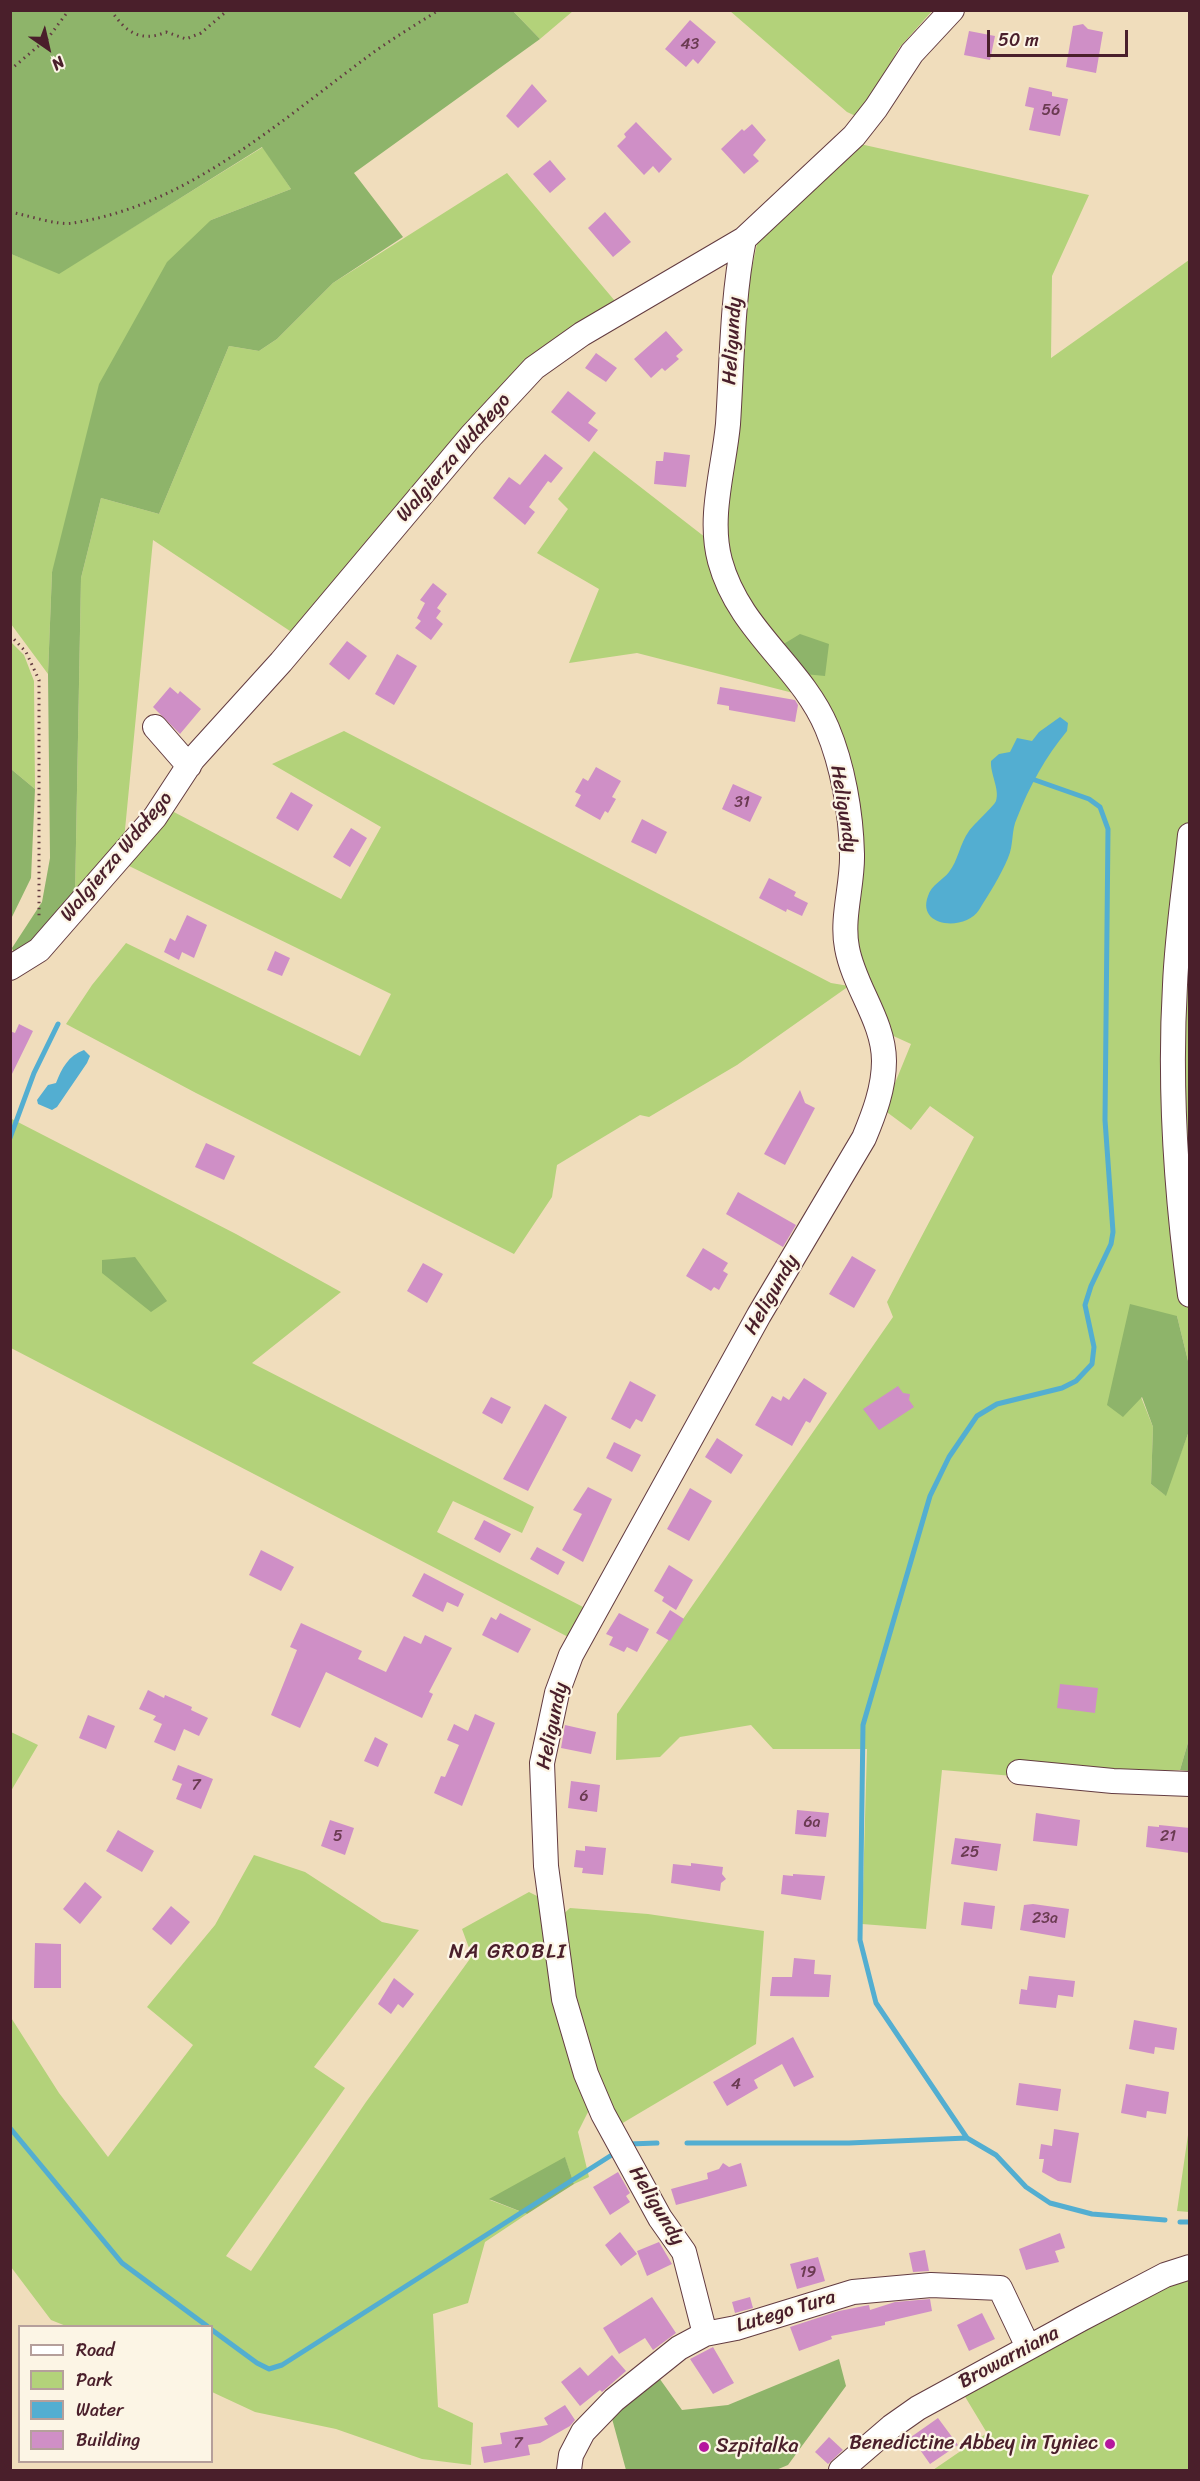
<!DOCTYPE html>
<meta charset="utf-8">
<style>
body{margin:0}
#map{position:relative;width:1200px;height:2481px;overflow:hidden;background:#f0ddbc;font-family:Sriracha,sans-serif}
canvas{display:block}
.frame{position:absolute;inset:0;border:12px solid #4a1f2b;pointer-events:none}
.legend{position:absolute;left:18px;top:2325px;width:195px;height:138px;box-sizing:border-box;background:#fcf5e5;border:2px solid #b59f9b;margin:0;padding:8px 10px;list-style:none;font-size:18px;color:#4a1f2b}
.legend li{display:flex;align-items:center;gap:12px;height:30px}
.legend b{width:30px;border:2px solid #b59f9b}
.north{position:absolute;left:18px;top:18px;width:60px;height:60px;-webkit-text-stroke:4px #fcf5e5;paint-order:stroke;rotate:146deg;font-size:16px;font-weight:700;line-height:24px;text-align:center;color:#4a1f2b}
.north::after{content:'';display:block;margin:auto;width:21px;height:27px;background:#4a1f2b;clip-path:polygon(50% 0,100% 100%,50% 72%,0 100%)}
.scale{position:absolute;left:987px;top:30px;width:141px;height:27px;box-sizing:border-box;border:3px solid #4a1f2b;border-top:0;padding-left:8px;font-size:18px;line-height:21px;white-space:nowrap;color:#4a1f2b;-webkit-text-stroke:4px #fcf5e5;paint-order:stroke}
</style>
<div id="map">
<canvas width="1200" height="2481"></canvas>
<div class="frame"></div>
<ul class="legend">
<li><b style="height:8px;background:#fff"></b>Road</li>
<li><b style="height:16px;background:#b3d27a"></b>Park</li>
<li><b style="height:16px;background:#53aed1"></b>Water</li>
<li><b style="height:16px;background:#cf8fc6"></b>Building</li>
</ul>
<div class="north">N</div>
<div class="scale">50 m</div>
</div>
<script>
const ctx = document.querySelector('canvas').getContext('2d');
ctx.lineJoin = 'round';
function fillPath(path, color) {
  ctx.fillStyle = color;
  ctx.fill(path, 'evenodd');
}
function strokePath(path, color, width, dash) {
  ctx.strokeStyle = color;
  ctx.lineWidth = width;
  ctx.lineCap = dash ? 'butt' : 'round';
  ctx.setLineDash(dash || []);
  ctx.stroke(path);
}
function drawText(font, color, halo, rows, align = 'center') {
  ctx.font = font + ' Sriracha,sans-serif';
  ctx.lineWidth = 4.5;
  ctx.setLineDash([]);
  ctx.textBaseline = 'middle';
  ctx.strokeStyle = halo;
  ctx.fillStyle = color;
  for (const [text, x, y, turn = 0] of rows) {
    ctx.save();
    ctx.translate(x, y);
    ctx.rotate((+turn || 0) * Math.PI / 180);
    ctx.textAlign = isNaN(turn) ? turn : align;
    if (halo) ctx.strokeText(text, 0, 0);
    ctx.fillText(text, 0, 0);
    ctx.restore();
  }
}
const green = new Path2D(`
 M513,11h60l-33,28z
 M730,11h202l-33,37 -39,70 -13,-6z
 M860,144l229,51 -37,81 -1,82 138,-98v1105l-12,-49 -36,81 12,30 -2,57 14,11 24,-64v308l-9,31 -167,6 -71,-6 -16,159 -64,-5 5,-175h-94l-22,-24 -71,12 -20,20 -44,3 1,-46 276,-397 -6,-15 87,-165 -44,-31 -19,24 -27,-20 27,-66 -22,-10 -35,-93 4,-112 -76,-184 -34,-40 -21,-54 -2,-38 16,-194 16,-75 13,-18z
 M263,147l28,42 -80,31 -159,352 -4,102 -37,-50v-370l48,19z
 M507,173l113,134 -43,21 -284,305 -140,-93 -29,300 -49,56 6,-318 20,-80 58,16 70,-168 30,5 18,-12 56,-56z
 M594,451l116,90 95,155 -168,-43 -68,10 30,-74 -62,-36 31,-44 -10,-10z
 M10,641l14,14 10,26 1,108 -24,-20z
 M344,731l487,252 18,3 -112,79 -88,52 -9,-2 -83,50 -5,32 -38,57 -318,-161 -130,-69 26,-39 34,-42 234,113 31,-62 -266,-130 45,-54 171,89 40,-72 -109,-63z
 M10,1118l226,116 105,58 -89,71 282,144 -12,26 -69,-32 -16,31 150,77 -13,31 -563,-292z
 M11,1732l27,13 -27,46z
 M254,1855l51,17 77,50 37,8 -105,137 31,21 -119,168 25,15 115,-169 106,-146 -10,-27 67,-37 12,6 50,208 -13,26 11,45 -15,7 -9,-26 -75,42 37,14 -42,28 -17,61 -35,11 5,93 35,16 -2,42 -49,-6 -86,-30 -81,-17 -43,-20v-66h-146l-15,-6 -40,-53 -1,-251 49,77 49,64 85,-112 -46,-38 68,-82z
 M570,1908l78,6 116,17 -8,113 -135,80 -32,-53 -29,-154z
 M1189,2128v84l-12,-1z
 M1189,2273v197h-256l54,-37 -26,-43z`);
const forest = new Path2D(`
 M10,11h503l27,28 -186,134 49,64 -70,46 -56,56 -18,12 -30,-5 -70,168 -58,-16 -20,80 -6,318 -59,63 -4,-11 30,-46 8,-44 -2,-184 4,-102 47,-188 68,-122 44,-42 80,-31 -29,-42 -203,127 -48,-20z
 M800,634l29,10 -4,32 -21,-2 -22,-29z
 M11,769l24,20 -4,89 -20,41z
 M135,1257l32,44 -16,11 -49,-39v-13z
 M1130,1304l47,12 12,49v66l-23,65 -15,-12 2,-57 -11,-30 -19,20 -16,-12z
 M1189,1739v32l-9,-1z
 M565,2157l9,27 -47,30 -38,-15z
 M839,2359l7,27 -58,79 -12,5h-150l-15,-55 46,-40 25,35 46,-5z`);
const water = new Path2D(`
 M1060,717l8,6 -1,8c-21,25 -38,56 -50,87 -6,12 -3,27 -9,40 -7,17 -19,36 -29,52 -13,21 -63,18 -51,-14 3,-11 15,-16 21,-24 9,-11 11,-29 20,-41 5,-7 25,-25 27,-30 4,-12 -6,-27 -5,-40l8,-7 11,-2 7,-14 15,3 7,-9z
 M84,1050l6,6 -3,7 -30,44 -5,3 -14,-6 -1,-4 11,-15 8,-2c6,-15 12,-27 28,-33z`);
const stream = new Path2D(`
 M1035,780l54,19 11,8 8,22 -3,291 8,112 -2,12 -20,42 -6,19 9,42 -2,17 -16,17 -14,7 -65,16 -20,12 -28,41 -19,39 -67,229 -3,215 16,63 91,135 29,17 30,32 24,16 42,11 73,6
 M10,1138l24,-65 24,-49
 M10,2128l112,135 85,63
 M687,2143h162l118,-5
 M629,2144l28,-1
 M1180,2222h10
 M212,2330l45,33 12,6 13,-4 336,-214`);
const building = new Path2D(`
 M690,20l26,22 -18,22 -5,-5 -7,8 -21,-18z
 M1083,24l5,5 15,3 -7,41 -30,-6 7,-41z
 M969,31l26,5 -5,24 -26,-5z
 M532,84l15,17 -29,27 -12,-12z
 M1029,87l23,5v4l16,3 -8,37 -31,-6 5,-22 -9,-2z
 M636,122l36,37 -13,14 -6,-7 -9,9 -27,-29 9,-9 -2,-3z
 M752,124l14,16 -13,15 6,6 -15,13 -23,-25 21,-20 2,2z
 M550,160l16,19 -16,14 -17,-19z
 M605,212l26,30 -18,15 -25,-29z
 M666,331l17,19 -7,6 3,3 -14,12 -3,-3 -11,10 -17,-19z
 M596,353l21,15 -11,14 -21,-14z
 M568,391l28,22 -8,10 10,7 -9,12 -38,-30z
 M664,452l26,3 -4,32 -32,-3 2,-23h7z
 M545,454l18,14 -12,15 -3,-2 -19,26 6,5 -10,13 -32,-27 16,-21 11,8z
 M433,583l14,11 -10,14 4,3 -5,7 7,6 -12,16 -16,-12 6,-7 -4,-3 8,-15 -5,-3z
 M347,641l20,15 -18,24 -20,-16z
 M397,654l20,12 -23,39 -19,-11z
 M170,687l8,7 2,-3 21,18 -21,25 -27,-27z
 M720,687l75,13 3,5 -3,17 -66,-12v-4l-12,-2z
 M596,767l25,14 -9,16 4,2 -8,14 -3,-2 -5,9 -25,-14 6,-11 -6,-3 8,-14 5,3z
 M733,784l29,13 -12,25 -28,-13z
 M291,792l22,13 -15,26 -22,-13z
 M642,819l25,13 -11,22 -25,-12z
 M351,828l16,10 -17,29 -17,-10z
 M769,878l27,14 -2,4 14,7 -6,13 -15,-7 -1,3 -27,-14z
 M187,915l20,10 -13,33 -12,-6 -3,8 -15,-8 6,-14 5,3z
 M275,951l15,7 -8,18 -15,-6z
 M19,1024l14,7 -23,47v-47l5,2z
 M800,1090l5,13 10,5 -30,57 -21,-11z
 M206,1143l29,13 -11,24 -29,-13z
 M738,1192l58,33 -13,22 -57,-33z
 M703,1248l25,15 -5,8 5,3 -9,16 -5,-3 -3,4 -25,-15z
 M852,1256l24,14 -22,38 -25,-14z
 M423,1263l20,11 -16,29 -20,-12z
 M804,1378l23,15 -17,30 -4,-2 -14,25 -37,-21 17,-29 9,5 2,-5 6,4z
 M630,1381l26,14 -14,27 -6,-3 -6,10 -19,-10z
 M898,1386l5,7 7,1 -1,6 5,7 -35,23 -16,-21z
 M491,1397l20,10 -9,17 -20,-11z
 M545,1404l22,13 -39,74 -25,-12z
 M717,1438l26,17 -12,19 -26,-17z
 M614,1442l27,13 -9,17 -26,-14z
 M588,1487l24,12 -29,63 -21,-12 20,-36 -9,-4z
 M690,1488l22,13 -23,40 -22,-12z
 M484,1520l27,14 -11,19 -26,-14z
 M537,1547l28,15 -7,13 -28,-16z
 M261,1550l33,17 -13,24 -32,-16z
 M669,1565l24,15 -17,30 -14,-9 2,-4 -10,-6z
 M424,1573l40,21 -6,13 -11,-5 -4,10 -31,-16z
 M670,1610l14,9 -14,22 -14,-8z
 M500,1613l31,16 -13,24 -36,-18 9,-18 5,3z
 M619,1613l30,16 -12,23 -10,-5 -3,5 -15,-7 4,-8 -7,-3z
 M301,1623l61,28 -4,8 28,13 18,-36 17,8 4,-9 27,13 -23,44 4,2 -11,24 -96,-46 -26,56 -29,-13 26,-65 -7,-3z
 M1060,1684l38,4 -3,25 -38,-5z
 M148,1690l16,8 1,-3 27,12 -1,3 17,8 -9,18 -15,-7 -9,22 -21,-9 8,-18 -9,-4 3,-4 -17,-7z
 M475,1714l20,9 -33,83 -28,-13 7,-17 4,1 14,-32 -12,-5 7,-16 14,7z
 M88,1715l27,11 -9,23 -27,-11z
 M565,1725l31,7 -5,22 -30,-6z
 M375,1737l13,7 -10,23 -14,-6z
 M178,1765l35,14 -12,30 -25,-10 6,-15 -10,-4z
 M571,1781l29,4 -3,27 -29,-4z
 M797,1810l32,3 -3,24 -31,-3z
 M1036,1813l44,7 -3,26 -44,-5z
 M330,1820l24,8 -9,27 -24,-9z
 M1159,1825l31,3v25l-44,-6 2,-21 11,1z
 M118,1830l36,21 -12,21 -36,-21z
 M955,1838l46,6 -4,27 -46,-7z
 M585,1846l21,2 -3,27 -21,-2 1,-5 -9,-1 2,-17 9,1z
 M691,1863l32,4 -1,7 4,5 -5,4 -1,8 -49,-8 2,-19 18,2z
 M793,1874l32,2 -4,24 -40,-6 2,-19 10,1z
 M85,1882l17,15 -22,27 -17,-15z
 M964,1902l31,4 -3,23 -31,-4z
 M1033,1904l36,5 -4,29 -45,-8 4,-25z
 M171,1906l19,16 -19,23 -19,-16z
 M35,1943l26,1v44h-27z
 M794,1958l21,2 -1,14 17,1 -2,22 -59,-1 2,-19h20z
 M1029,1976l46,5 -2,16 -15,-2 -2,13 -37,-4 2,-15 6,1z
 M394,1978l20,16 -11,14 -5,-4 -7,10 -13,-10z
 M1134,2020l43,8 -3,22 -19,-3 -1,7 -25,-5z
 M793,2037l21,40 -20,10 -12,-23 -28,16 4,8 -31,18 -14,-24z
 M1019,2083l42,6 -3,22 -42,-6z
 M1126,2084l43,8 -3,22 -19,-3 -1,7 -25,-5z
 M1054,2129l25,4 -8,50 -13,-2 -16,-9 2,-13h-5l2,-15 11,2z
 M723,2163l6,4 12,-4 6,23 -71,19 -5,-16 37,-10 -1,-6 12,-4z
 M618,2172l12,21 -4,3 4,6 -20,13 -17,-28z
 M620,2232l17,22 -16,12 -16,-21z
 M1060,2233l5,15 -10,3 4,11 -33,8 -7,-21z
 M659,2242l13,22 -25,12 -10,-25z
 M925,2250l4,21 -16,1 -4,-19z
 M818,2257l7,24 -28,8 -7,-25z
 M652,2297l24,36 -23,17 -8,-12 -26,16 -16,-26z
 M750,2297l3,11 -18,5 -3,-11z
 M930,2299l2,12 -47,11v3l-54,11 1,3 -33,12 -9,-24 49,-16 30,-6 1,5 25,-8z
 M982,2313l13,26 -26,12 -12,-26z
 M713,2347l21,36 -21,11 -23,-35z
 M612,2355l14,16 -24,21 -2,-2 -20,16 -19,-24 19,-15 8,9z
 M565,2405l10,15 -5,6 -30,17 -12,2 2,10 -46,8 -3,-16 21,-3 -2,-11 48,-8 -4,-7z
 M938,2418l20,27 -28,19 -19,-27z
 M829,2437l14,13 -15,14 -13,-12z`);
const path = new Path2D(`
 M111,10c14,22 30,33 55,22l20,7 15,-6 27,-23
 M10,70l38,-32 21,-28
 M10,212c17,3 48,14 63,11 117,-18 209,-104 301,-171 21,-15 43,-28 65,-42
 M10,635l16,17 13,28v238`);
const minor = new Path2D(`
 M155,727l34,39
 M1190,835c-5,50 -13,100 -15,150 -6,104 1,207 15,310
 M10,968l29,-18 116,-133 38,-58 88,-97 190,-226 63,-68 48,-34 162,-95 110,-103 22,-28 36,-55 40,-43
 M1019,1772l94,9 77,3
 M705,2334l-21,-82 -24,-34 -57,-104 -17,-40 -22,-75 -18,-133 -4,-103 15,-70 14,-38 188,-340 105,-177c10,-24 20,-50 20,-77 0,-40 -30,-74 -37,-113 -6,-30 6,-64 5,-94 -1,-41 -9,-88 -25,-126 -26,-62 -88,-97 -107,-167 -12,-44 4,-93 8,-137 4,-62 4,-125 16,-185
 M569,2470l2,-15 12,-23 31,-32 65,-52 26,-14 31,-6 117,-36 78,-7 69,3 28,59
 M841,2470l50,-43 27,-19 163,-89 84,-44 25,-8`);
const markers = [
 [1110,2444,6,"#b5179e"],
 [704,2447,6,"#b5179e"]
];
const numberNames = [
 ["43",690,45],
 ["56",1051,111],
 ["31",742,803],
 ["7",196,1786],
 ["6",584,1797],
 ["6a",812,1823],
 ["5",338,1837],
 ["21",1168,1837],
 ["25",970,1853],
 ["23a",1045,1919],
 ["4",736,2085],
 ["19",808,2273],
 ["7",518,2444]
];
const streetNames = [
 ["Heligundy",733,341,-86],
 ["Walgierza Wdałego",454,458,-49],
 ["Heligundy",843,809,81],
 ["Walgierza Wdałego",117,857,-50],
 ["Heligundy",772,1295,-60],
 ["Heligundy",553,1726,-78],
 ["Heligundy",656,2206,59],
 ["Lutego Tura",786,2312,-17],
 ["Browarniana",1009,2358,-28]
];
const poiNames = [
 ["Benedictine Abbey in Tyniec",1098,2444],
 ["Szpitalka",716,2447,"left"]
];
const neighbourhoodNames = [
 ["NA GROBLI",508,1953]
];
fillPath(green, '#b3d27a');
fillPath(forest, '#8eb46a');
fillPath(water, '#53aed1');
strokePath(stream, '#53aed1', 5);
fillPath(building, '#cf8fc6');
strokePath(minor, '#633c41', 26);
strokePath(path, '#633c41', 3, [1.5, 4.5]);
strokePath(minor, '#fff', 24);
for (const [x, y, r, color] of markers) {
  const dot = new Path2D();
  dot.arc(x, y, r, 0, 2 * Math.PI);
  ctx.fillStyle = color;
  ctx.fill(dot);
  strokePath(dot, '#fcf5e5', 2);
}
drawText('16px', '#6b3b52', null, numberNames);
drawText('20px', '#4a1f2b', '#fcf5e5', streetNames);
drawText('20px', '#4a1f2b', '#fcf5e5', poiNames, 'right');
ctx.letterSpacing = '1.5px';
drawText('21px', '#4a1f2b', '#fcf5e5', neighbourhoodNames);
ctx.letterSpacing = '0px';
</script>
